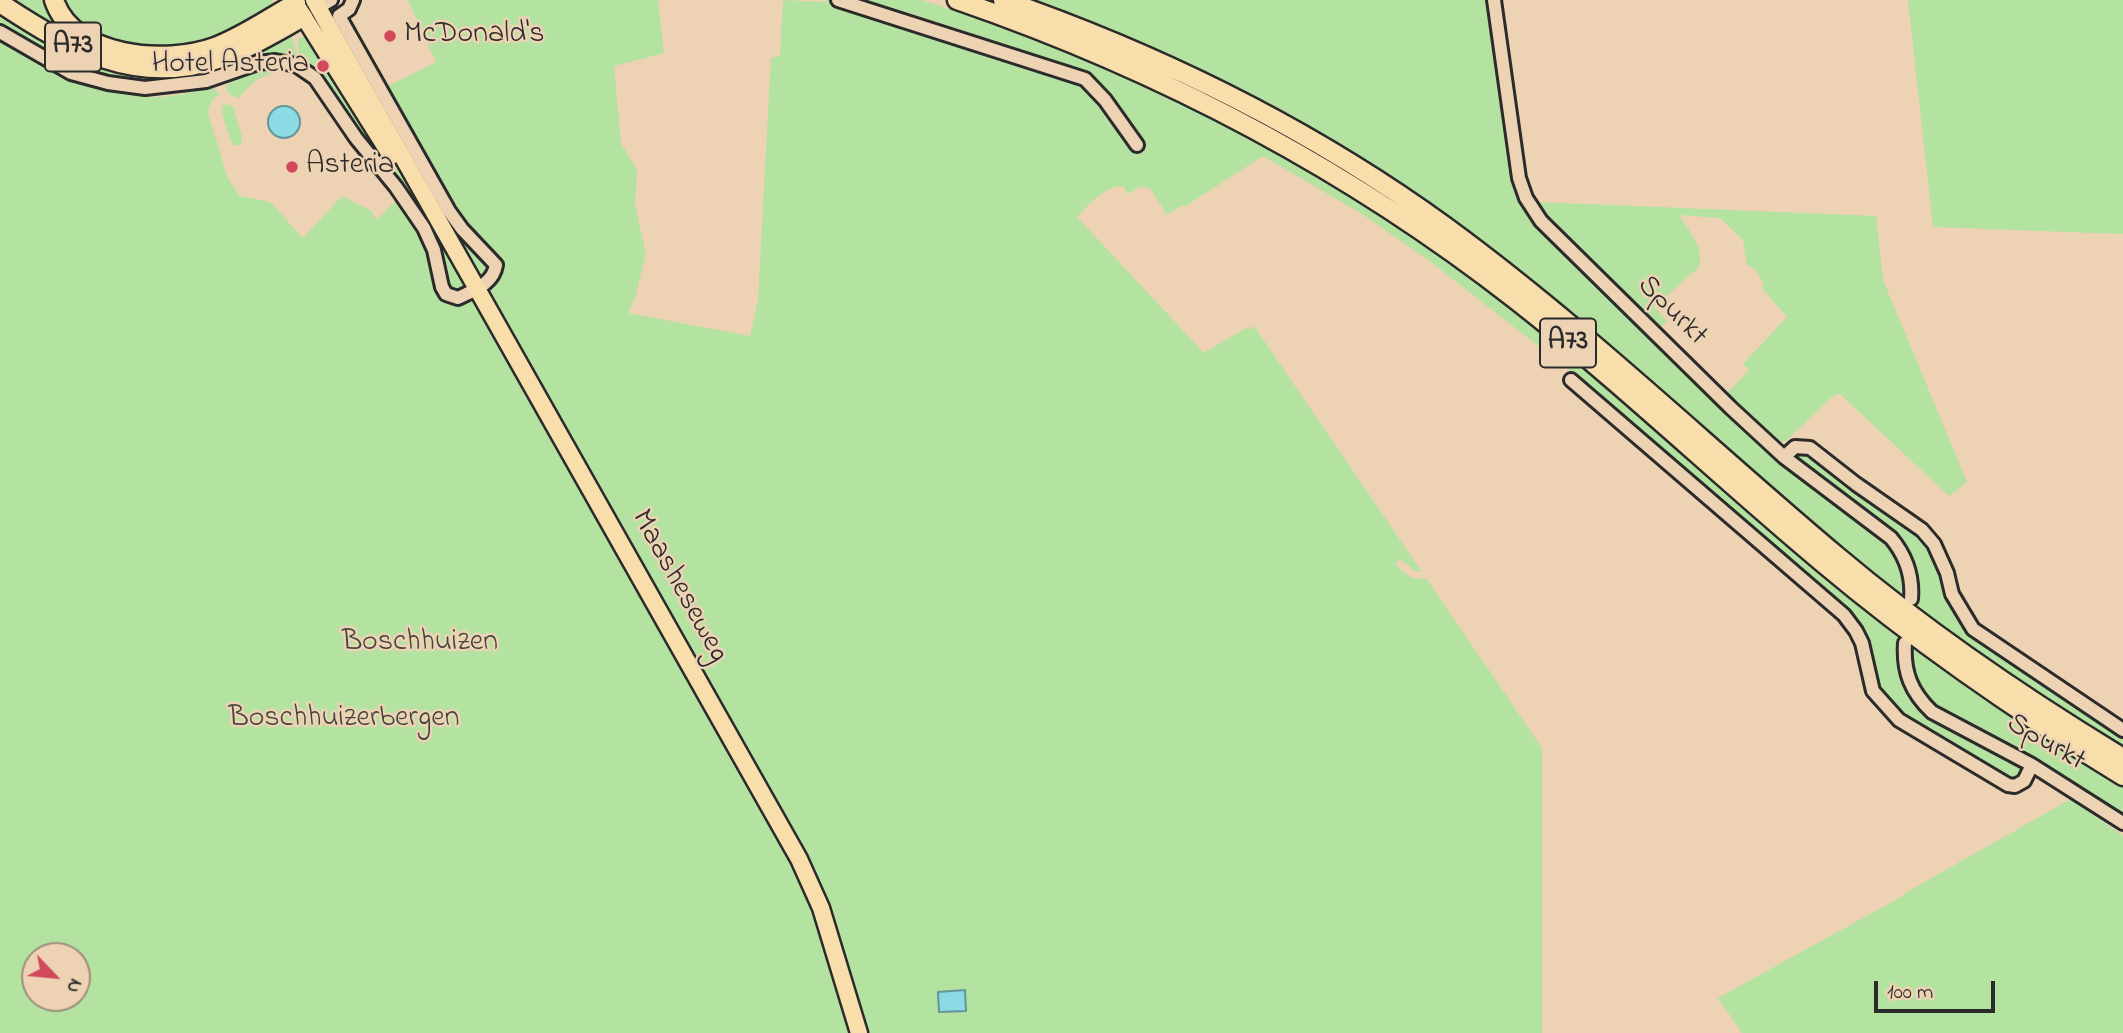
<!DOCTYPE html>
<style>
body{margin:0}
#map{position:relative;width:2123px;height:1033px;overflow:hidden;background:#edd2b4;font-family:"Indie Flower",sans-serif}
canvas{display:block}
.north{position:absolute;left:21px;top:942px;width:70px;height:70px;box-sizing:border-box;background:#edd2b4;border:2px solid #9f8f7d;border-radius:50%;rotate:116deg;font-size:19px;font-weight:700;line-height:28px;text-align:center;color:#2b2b2b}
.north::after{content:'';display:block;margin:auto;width:24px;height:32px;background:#d1495b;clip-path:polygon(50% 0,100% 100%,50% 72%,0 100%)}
.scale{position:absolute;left:1874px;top:981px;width:121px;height:32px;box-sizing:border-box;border:4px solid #2b2b2b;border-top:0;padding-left:9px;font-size:21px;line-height:24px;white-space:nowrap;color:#2b2b2b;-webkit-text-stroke:5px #edd2b4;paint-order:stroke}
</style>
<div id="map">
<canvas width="2123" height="1033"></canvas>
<div class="north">N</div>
<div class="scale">100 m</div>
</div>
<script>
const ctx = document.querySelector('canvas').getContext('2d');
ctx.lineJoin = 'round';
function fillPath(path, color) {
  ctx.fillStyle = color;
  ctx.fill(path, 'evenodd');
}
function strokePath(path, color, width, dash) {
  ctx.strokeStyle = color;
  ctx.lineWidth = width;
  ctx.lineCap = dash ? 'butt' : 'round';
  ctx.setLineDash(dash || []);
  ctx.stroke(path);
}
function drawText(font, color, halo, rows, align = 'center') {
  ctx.font = font + ' "Indie Flower",sans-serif';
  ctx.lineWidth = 5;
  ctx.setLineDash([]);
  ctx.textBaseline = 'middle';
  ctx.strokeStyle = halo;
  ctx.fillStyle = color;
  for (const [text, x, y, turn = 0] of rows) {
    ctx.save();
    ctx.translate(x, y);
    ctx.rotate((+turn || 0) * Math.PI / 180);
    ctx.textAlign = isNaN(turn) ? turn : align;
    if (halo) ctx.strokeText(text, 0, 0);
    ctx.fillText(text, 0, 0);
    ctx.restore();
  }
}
const green = new Path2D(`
 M0,0h48c16,68 123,66 174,47 20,-8 39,-21 57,-31l5,6c-23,12 -48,28 -73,36 -55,16 -113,2 -161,-27 -16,-9 -37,-18 -50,-31z
 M63,0h209l3,8 -46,26 -63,18 -71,-15 -21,-17z
 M408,0h250l6,53 -50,13 7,77 16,27 -2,35 11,48 -11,45 -7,15 122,23 8,-36 13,-242 9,-2 3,-56 42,2 1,-2h22l227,70 -45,-18 -134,-43 -37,-9h63l93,30 137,57 154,79 93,59 78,54 54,43 336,290 36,26c0,13 -2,27 0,39 7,45 80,68 116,87l4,3v7l-8,7 -8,-2 -101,-60 -29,-27 -22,-71 -278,-245 -150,-117 -65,-45 -99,-58 -79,51 -2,-2 -15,10 -17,-27 -11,-1 -11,7 -5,-8c-17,-1 -35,19 -46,31l127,136 42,-25 3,2 5,-4 168,246 -7,-1 -15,-12 -5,6c10,8 17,16 31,13l116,170v285h-1542v-992c46,25 91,52 144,56 23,2 47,-5 69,-10l6,8c-8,3 -9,10 -11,18l20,66 12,17 30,6 33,36 39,-42 29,15 6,9 27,-28 -105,-131 -1,-22 8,-3c10,8 10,18 16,28l87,122 21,-22 -46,-76 52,-26zM35,956h42v42h-42z
 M1024,0h464l9,68 22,121 101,118 264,231c17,20 21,36 23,62l-68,-53 -181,-158 -270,-208z
 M1908,0h215v234l-190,-7z
 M0,14c33,20 66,41 103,54 13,5 29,5 43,7l144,-43 7,22 -3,6 -89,18 -60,8 -52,-12 -24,-9 -69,-39z
 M284,67l8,3c-27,3 -36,7 -54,29l-11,-7 -1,-7 32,-15z
 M228,104l5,3 9,30 -1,7 -5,2 -4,-2 -10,-30v-8z
 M1537,202l339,14 7,64 84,202 -18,14 -3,-3 -106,-99 -7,2 -46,44 -9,3 -52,-49 23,-24 -6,-6 44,-47 -26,-30 3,-3 -9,-15 -8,-4 -4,-25 -23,-22 -41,-3c10,16 26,33 20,52l-45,40 13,14 -8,8 -107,-107z
 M1807,451l114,84 9,11 38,82 155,107v15c-72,-44 -140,-93 -208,-144 11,-61 -40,-89 -82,-119 -15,-11 -29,-23 -42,-34z
 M1911,644l109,79 103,64v34l-191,-114c-17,-23 -21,-34 -21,-63z
 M2071,799l52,37v197h-381l-24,-35 183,-101 6,-5z`);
const water = new Path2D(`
 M268 122a16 16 0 1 1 32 0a16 16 0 1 1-32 0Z
 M965,990l1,21 -27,1 -1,-20z`);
const minor = new Path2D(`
 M838,0l247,79 20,21 32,45
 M1494,0l25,178 7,20 15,23 190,187 53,49 107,81c15,18 22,37 20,61
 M318,8l13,-8
 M0,32l71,41 37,10 37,5 61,-7 52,-18 17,-2 21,4 19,13 41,60 40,49 28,41 10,22 8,37 4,7 12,4c16,-8 35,-14 38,-33l-34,-36 -13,-18 -110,-195 10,-7 4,-9
 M1571,380l273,235 12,16 6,12 11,48 26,29 109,65 7,1 9,-5 8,-16
 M1784,457l11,-10 15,1 46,36 66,46 12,14 13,29 5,21 21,35 150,101
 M1905,643c-2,29 6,49 27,69l100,53 91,58`);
const major = new Path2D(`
 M314,0l485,859 22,49 38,125
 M297,6l94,150`);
const highway = new Path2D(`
 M54,0c19,58 112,65 161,47 29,-11 54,-29 81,-44
 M957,0c203,70 390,168 559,300 106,83 204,177 307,263 94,79 195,149 300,213
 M1003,0c158,55 308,129 443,227 138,101 261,220 392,330 89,75 186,141 285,201
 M0,3c68,45 137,85 221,55 29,-10 55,-26 82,-41`);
const markers = [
 [390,36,7,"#d1495b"],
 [323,66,7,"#d1495b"],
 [292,167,7,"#d1495b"]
];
const shields = [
 [73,47,56],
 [1568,343,56]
];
const shieldNames = [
 ["A73",73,47],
 ["A73",1568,343]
];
const poiNames = [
 ["McDonald's",404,36],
 ["Hotel Asteria",309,66,"right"],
 ["Asteria",306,167]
];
const streetNames = [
 ["Spurkt",1671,312,45],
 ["Maasheseweg",678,587,61],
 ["Spurkt",2045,744,30]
];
const parkNames = [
 ["Boschhuizen",420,644],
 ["Boschhuizerbergen",344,720]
];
fillPath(green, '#b3e2a1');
fillPath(water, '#8adbe4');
strokePath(water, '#64959a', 2);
strokePath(minor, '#2b2b2b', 18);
strokePath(major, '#2b2b2b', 21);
strokePath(highway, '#2b2b2b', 23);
strokePath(minor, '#edd2b4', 12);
strokePath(major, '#f8deab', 16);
strokePath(highway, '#f8deab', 18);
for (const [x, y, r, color] of markers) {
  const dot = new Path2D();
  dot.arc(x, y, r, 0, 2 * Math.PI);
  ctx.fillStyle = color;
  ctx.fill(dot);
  strokePath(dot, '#edd2b4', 2.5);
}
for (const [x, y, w] of shields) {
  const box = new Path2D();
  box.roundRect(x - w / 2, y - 24.5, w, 49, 5);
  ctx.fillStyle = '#edd2b4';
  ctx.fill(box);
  strokePath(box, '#2b2b2b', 2);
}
drawText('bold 28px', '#2b2b2b', null, shieldNames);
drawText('30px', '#2b2b2b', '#edd2b4', poiNames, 'left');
drawText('30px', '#2b2b2b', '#edd2b4', streetNames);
drawText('30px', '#3f463d', '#edd2b4', parkNames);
</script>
